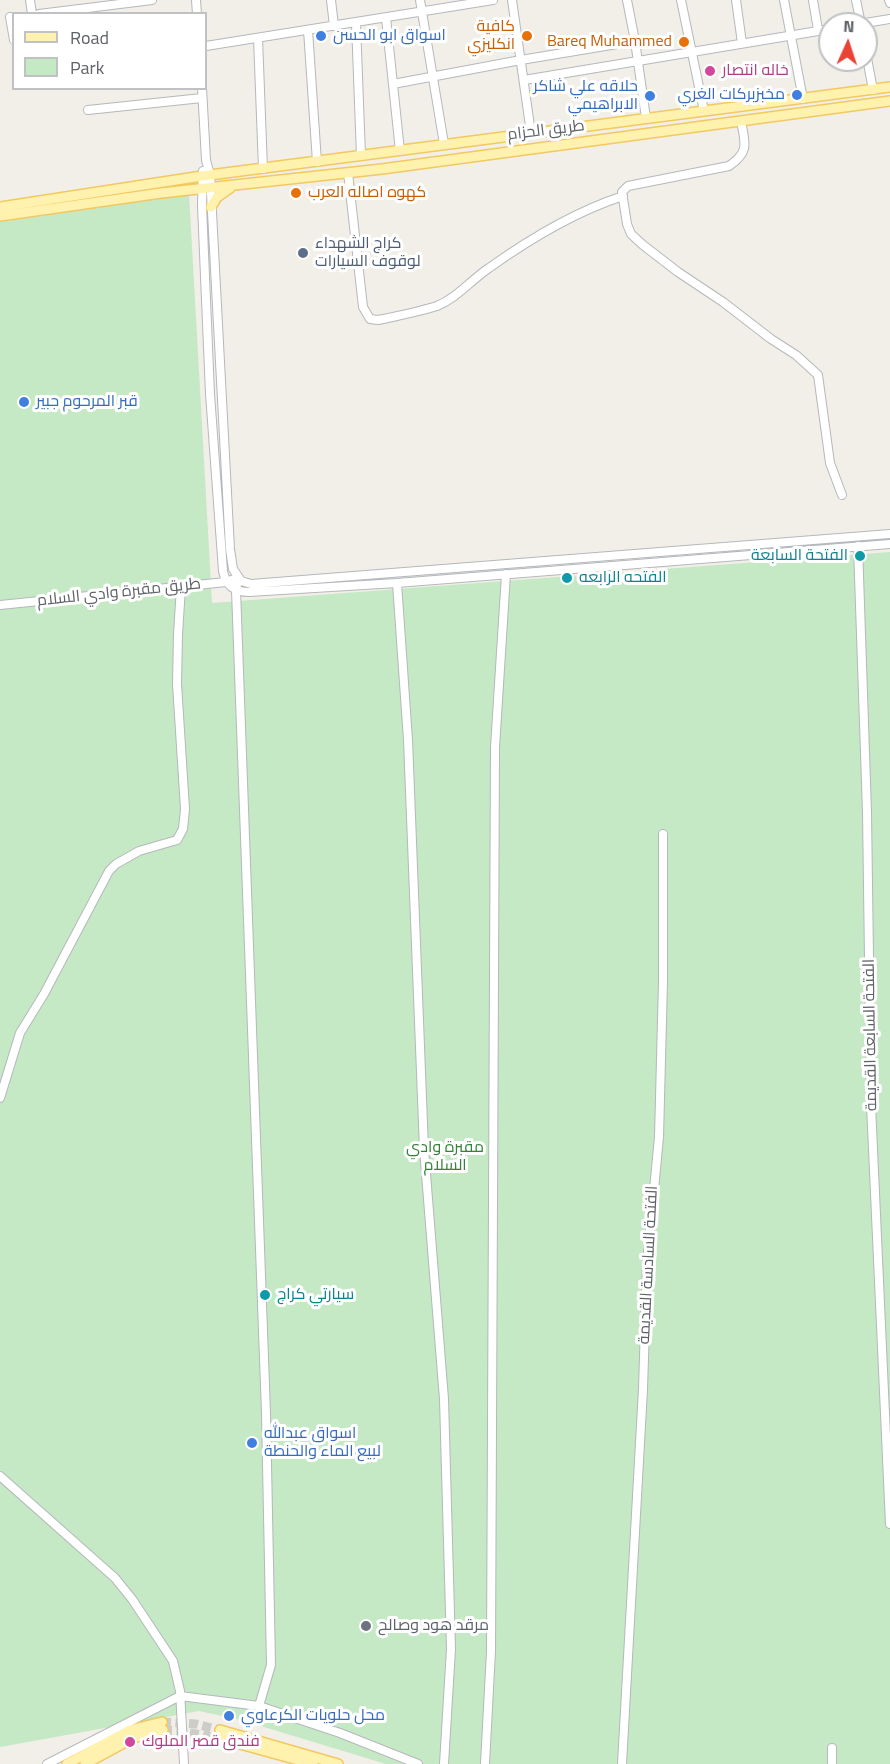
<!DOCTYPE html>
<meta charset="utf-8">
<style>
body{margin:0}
#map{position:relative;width:890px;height:1764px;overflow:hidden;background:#f1efe8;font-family:"Titillium Web",sans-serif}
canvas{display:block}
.legend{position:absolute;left:12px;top:12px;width:195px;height:78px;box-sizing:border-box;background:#fff;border:2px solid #bfc1c3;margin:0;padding:8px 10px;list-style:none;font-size:18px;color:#5f6368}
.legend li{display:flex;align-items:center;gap:12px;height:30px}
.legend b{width:30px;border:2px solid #bfc1c3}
.north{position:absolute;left:818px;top:12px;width:60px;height:60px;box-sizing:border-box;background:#fff;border:2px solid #bfc1c3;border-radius:50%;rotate:3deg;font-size:16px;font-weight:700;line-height:24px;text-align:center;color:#5f6368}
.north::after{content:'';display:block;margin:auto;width:21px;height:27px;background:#ea4335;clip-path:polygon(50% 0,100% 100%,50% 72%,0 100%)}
</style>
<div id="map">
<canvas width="890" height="1764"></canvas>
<ul class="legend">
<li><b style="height:8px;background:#fff2af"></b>Road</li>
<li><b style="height:16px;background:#c5e8c5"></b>Park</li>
</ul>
<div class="north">N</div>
</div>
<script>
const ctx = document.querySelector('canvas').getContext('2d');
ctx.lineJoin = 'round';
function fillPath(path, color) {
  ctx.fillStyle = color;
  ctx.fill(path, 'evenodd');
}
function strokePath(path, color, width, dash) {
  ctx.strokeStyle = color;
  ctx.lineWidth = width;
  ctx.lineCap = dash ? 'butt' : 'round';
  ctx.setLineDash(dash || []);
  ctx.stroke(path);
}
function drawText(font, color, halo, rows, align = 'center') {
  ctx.font = font + ' "Titillium Web",Cairo,sans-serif';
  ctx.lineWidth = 6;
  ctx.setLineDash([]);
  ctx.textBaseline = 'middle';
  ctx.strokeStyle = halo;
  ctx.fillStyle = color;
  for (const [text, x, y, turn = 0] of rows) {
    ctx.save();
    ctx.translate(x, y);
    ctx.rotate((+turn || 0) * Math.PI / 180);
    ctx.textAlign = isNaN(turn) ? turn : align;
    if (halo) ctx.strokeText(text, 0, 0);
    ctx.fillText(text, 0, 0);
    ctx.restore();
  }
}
const green = new Path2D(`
 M189,193l23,410 678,-51v1212h-504l-145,-44 -42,-9 -199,36v-1525z`);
const majorTunnel = new Path2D(`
 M162,1722l34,2 24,6
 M163,1730l17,1 38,7`);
const minor = new Path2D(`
 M30,0l2,14
 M196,0l1,14
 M331,0l3,26
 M420,0l24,144
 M512,0l19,133
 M627,0l8,41 11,77
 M681,0l23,111
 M736,0l6,43
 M784,0l19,99
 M813,0l5,30
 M856,0l5,24
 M889,0l1,3
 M39,14l113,-14
 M10,17l4,23
 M386,18l14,133
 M356,23l5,133
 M859,24l31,-5
 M308,30l9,132
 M258,38l5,131
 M206,46l287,-46
 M866,53l7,37
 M524,80l306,-51
 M393,84l128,-24 114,-19
 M202,88l4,72 4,15 20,374 3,20 8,12 10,3 639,-50
 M88,110l114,-12
 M741,121c4,22 9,31 -12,45l-101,20 -6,6 5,32 4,10 12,11 35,27 45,30 48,37 25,16 22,20 12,88 12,32
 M203,171l-1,35 8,188 13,177c3,15 12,21 26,21l148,-9 493,-39
 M348,173l15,134 7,12 8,1c20,-4 40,-8 59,-14 20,-8 34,-26 52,-38 42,-30 85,-56 134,-72
 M858,546l9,266 4,293 19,419
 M397,583l11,157 16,409 20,250 7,250 -7,115
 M0,605l226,-23 11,-4
 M0,1098l20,-65 24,-39 65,-123 7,-7 23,-13 38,-11 6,-11 2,-20 -8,-125 1,-50 3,-47
 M0,1476l115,102 17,21 41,62 7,30 4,73
 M259,1706l81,27 78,31
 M832,1748v16
 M47,1764l133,-68 79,10 12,-41 -5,-252 -30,-823 2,-11
 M485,1764l6,-113 4,-904 11,-173
 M622,1764l21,-375 4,-126 12,-126 4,-156v-147`);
const major = new Path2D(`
 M0,207l202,-31 688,-89
 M211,207l6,-10 13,-9
 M0,216l161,-23 221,-24 508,-68
 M220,1730l118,34
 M218,1738l95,26
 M67,1764l63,-34 32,-8
 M85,1764l48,-26 30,-8`);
const markers = [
 [321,36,6,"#3f7fe0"],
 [527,36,6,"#e8710a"],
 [684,42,6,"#e8710a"],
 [710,71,6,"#d1479c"],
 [797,95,6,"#3f7fe0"],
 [650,96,6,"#3f7fe0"],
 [296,193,6,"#e8710a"],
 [303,253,6,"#5c6f8a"],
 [24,402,6,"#3f7fe0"],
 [860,556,6,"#0f9aa8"],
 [567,578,6,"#0f9aa8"],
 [265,1295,6,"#0f9aa8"],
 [252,1443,6,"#3f7fe0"],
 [366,1626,6,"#6b7280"],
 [229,1716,6,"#3f7fe0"],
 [130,1742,6,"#d1479c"]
];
const foodNames = [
 ["كافية",515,27],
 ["انكليزي",515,45],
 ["Bareq Muhammed",672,42],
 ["كهوه اصاله العرب",308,193,"left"]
];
const shopNames = [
 ["اسواق ابو الحسن",333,36],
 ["حلاقه علي شاكر",638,87,"right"],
 ["الابراهيمي",638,105,"right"],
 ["مخبزبركات الغري",785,95,"right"],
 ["قبر المرحوم جبير",36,402],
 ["اسواق عبدالله",264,1434],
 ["لبيع الماء والحنطة",264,1452],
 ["محل حلويات الكرعاوي",241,1716]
];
const hotelNames = [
 ["خاله انتصار",722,71],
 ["فندق قصر الملوك",142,1742]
];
const streetNames = [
 ["طريق الحزام",546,131,-7],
 ["طريق مقبرة وادي السلام",119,593,-6],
 ["الفتحة السابعة القديمة",871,1035,-91],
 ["الفتحة السادسة القديمة",649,1265,-87]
];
const serviceNames = [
 ["كراج الشهداء",315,244],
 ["لوقوف السيارات",315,262]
];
const cultureNames = [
 ["الفتحة السابعة",848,556,"right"],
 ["الفتحه الرابعه",579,578],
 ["سيارتي كراج",277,1295]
];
const parkNames = [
 ["مقبرة وادي",445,1148],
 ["السلام",445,1166]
];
const worshipNames = [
 ["مرقد هود وصالح",378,1626]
];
fillPath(green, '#c5e8c5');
strokePath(majorTunnel, '#ccccc8', 9, [9, 4.5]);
strokePath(minor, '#b5b8bc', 10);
strokePath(major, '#f2c960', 12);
strokePath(minor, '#fff', 8);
strokePath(major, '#fff2af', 9);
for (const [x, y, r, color] of markers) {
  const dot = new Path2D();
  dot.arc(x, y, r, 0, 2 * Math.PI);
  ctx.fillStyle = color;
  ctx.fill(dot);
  strokePath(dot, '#fff', 2);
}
drawText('16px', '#c56008', '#fff', foodNames, 'right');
drawText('16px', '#366cbe', '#fff', shopNames, 'left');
drawText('16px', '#b23c85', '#fff', hotelNames, 'left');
drawText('16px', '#5f6368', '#fff', streetNames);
drawText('16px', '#4e5e75', '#fff', serviceNames, 'left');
drawText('16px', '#0d838f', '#fff', cultureNames, 'left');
drawText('16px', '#348238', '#fff', parkNames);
drawText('16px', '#5b616d', '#fff', worshipNames, 'left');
</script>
